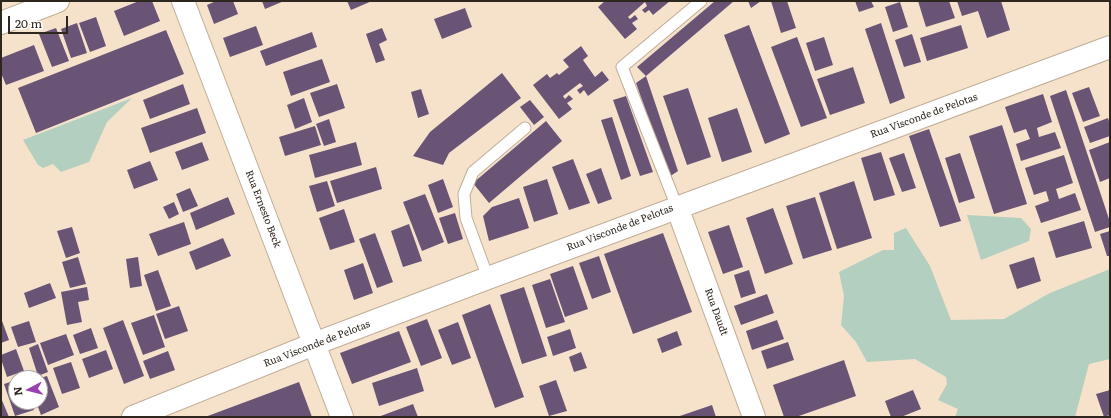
<!DOCTYPE html>
<style>
body{margin:0}
#map{position:relative;width:1111px;height:418px;overflow:hidden;background:#f6e2cb;font-family:Literata,serif}
canvas{display:block}
.frame{position:absolute;inset:0;border:2px solid #2e271e;pointer-events:none}
.north{position:absolute;left:8px;top:370px;width:40px;height:40px;box-sizing:border-box;background:#fff;border:1px solid #aba9a5;border-radius:50%;rotate:263deg;font-size:11px;font-weight:700;line-height:16px;text-align:center;color:#2e271e}
.north::after{content:'';display:block;margin:auto;width:14px;height:18px;background:#9742af;clip-path:polygon(50% 0,100% 100%,50% 72%,0 100%)}
.scale{position:absolute;left:8px;top:16px;width:60px;height:18px;box-sizing:border-box;border:2px solid #2e271e;border-top:0;padding-left:5px;font-size:12px;line-height:14px;white-space:nowrap;color:#2e271e;-webkit-text-stroke:3px #fff;paint-order:stroke}
</style>
<div id="map">
<canvas width="1111" height="418"></canvas>
<div class="frame"></div>
<div class="north">N</div>
<div class="scale">20 m</div>
</div>
<script>
const ctx = document.querySelector('canvas').getContext('2d');
ctx.lineJoin = 'round';
function fillPath(path, color) {
  ctx.fillStyle = color;
  ctx.fill(path, 'evenodd');
}
function strokePath(path, color, width, dash) {
  ctx.strokeStyle = color;
  ctx.lineWidth = width;
  ctx.lineCap = dash ? 'butt' : 'round';
  ctx.setLineDash(dash || []);
  ctx.stroke(path);
}
function drawText(font, color, halo, rows, align = 'center') {
  ctx.font = font + ' Literata,serif';
  ctx.lineWidth = 4;
  ctx.setLineDash([]);
  ctx.textBaseline = 'middle';
  ctx.strokeStyle = halo;
  ctx.fillStyle = color;
  for (const [text, x, y, turn = 0] of rows) {
    ctx.save();
    ctx.translate(x, y);
    ctx.rotate((+turn || 0) * Math.PI / 180);
    ctx.textAlign = isNaN(turn) ? turn : align;
    if (halo) ctx.strokeText(text, 0, 0);
    ctx.fillText(text, 0, 0);
    ctx.restore();
  }
}
const green = new Path2D(`
 M132,98l-25,24 -18,40 -28,10 -8,-8 -10,4 -5,-3 -15,-25z
 M967,215l54,3 10,11 -2,12 -48,19z
 M906,228l24,38 21,54 53,-1 46,-26 60,-24v90l-21,5 -14,53h-120l3,-8 -20,-9 9,-16 -1,-7 -31,-18 -48,3 -11,-20 -15,-17 3,-29 -5,-24 44,-22h11v-17z`);
const building = new Path2D(`
 M139,1h13l8,20 -36,15 -10,-25z
 M216,1h17l5,13 -24,10 -7,-19z
 M262,1h22l-19,8z
 M347,1h25l-21,9z
 M605,1h65l-17,14 -4,-5 -4,3 -3,-3 5,-4 -2,-4 -17,15 2,2 5,-4 3,4 -6,4 5,6 -12,10 -27,-32z
 M715,1h19l-88,75 -9,-9z
 M748,1h13l-10,7z
 M771,1h16l9,27 -15,5z
 M855,1h16l3,6 -15,5z
 M918,1h31l6,17 -29,9z
 M957,1h44l9,29 -23,8 -9,-27 -16,5z
 M900,2l8,25 -15,5 -8,-25z
 M465,8l7,19 -30,12 -8,-20z
 M96,17l10,29 -16,6 -11,-29z
 M77,23l10,30 -16,5 -10,-29z
 M881,23l24,75 -15,6 -25,-75z
 M749,25l41,109 -25,10 -41,-109z
 M961,25l7,23 -41,13 -7,-23z
 M256,26l7,19 -33,12 -7,-19z
 M56,28l13,33 -17,6 -13,-33z
 M382,28l5,12 -8,4 6,16 -9,3 -10,-29z
 M166,30l18,44 -148,59 -18,-45z
 M312,32l5,15 -51,19 -6,-15z
 M912,34l9,28 -17,5 -9,-27z
 M797,37l30,81 -26,9 -30,-80z
 M824,37l9,28 -18,6 -9,-28z
 M34,45l10,26 -38,14 -5,-12v-15z
 M581,46l7,10 -5,4 12,17 7,-6 7,9 -21,16 -4,-6 -4,4 -3,-4 6,-4 -3,-3 -17,13 2,3 4,-4 4,4 -6,4 5,6 -13,10 -26,-34 14,-11 3,4 7,-5 2,2 10,-8 -6,-7z
 M322,59l8,23 -39,14 -8,-24z
 M853,67l12,36 -35,12 -13,-36z
 M502,73l19,25 -72,55 -6,12 -30,-9 17,-24z
 M646,76l32,95 -9,6 -33,-94z
 M183,84l7,20 -40,15 -7,-19z
 M337,84l8,24 -26,9 -9,-24z
 M1089,87l11,29 -17,6 -11,-29z
 M688,88l23,69 -24,8 -24,-69z
 M421,89l8,25 -11,4 -7,-26z
 M1066,90l44,132v5l-15,5 -45,-136z
 M1043,94l9,28 -15,6 2,9 16,-5 6,16 -40,13 -5,-17 14,-5 -4,-10 -12,4 -9,-26z
 M626,96l27,76 -13,4 -27,-76z
 M304,98l8,24 -17,7 -8,-24z
 M530,100l14,17 -10,8 -14,-18z
 M197,108l9,25 -56,20 -9,-25z
 M737,108l15,44 -30,10 -14,-44z
 M612,117l19,59 -10,4 -20,-60z
 M1108,118l2,6v12l-20,7 -6,-16z
 M329,119l7,23 -12,4 -8,-22z
 M546,121l16,20 -73,62 -16,-20z
 M1002,125l25,79 -33,10 -25,-78z
 M315,126l6,19 -36,11 -6,-19z
 M929,129l32,92 -21,6 -31,-91z
 M202,142l7,18 -27,10 -7,-18z
 M356,142l6,23 -47,13 -6,-23z
 M1110,142v36l-10,4 -11,-32z
 M881,152l14,43 -21,6 -13,-43z
 M904,153l12,35 -14,4 -13,-34z
 M960,153l15,45 -16,5 -14,-45z
 M1064,155l9,28 -17,6 3,10 16,-6 6,17 -40,13 -6,-17 14,-5 -3,-10 -12,4 -9,-27z
 M573,159l17,44 -21,7 -17,-43z
 M150,161l8,19 -24,9 -7,-19z
 M376,167l6,22 -45,14 -7,-22z
 M601,168l11,31 -14,5 -12,-30z
 M443,179l10,28 -15,6 -10,-28z
 M547,179l11,35 -24,8 -11,-35z
 M327,181l8,25 -18,6 -8,-26z
 M854,181l18,57 -35,11 -18,-56z
 M190,188l8,18 -15,6 -7,-18z
 M425,194l19,48 -22,9 -19,-49z
 M228,197l7,17 -39,16 -6,-17z
 M815,197l17,53 -29,9 -17,-53z
 M519,198l10,30 -40,13 -6,-25 9,-9z
 M174,202l5,12 -10,5 -6,-12z
 M773,208l20,56 -28,10 -19,-56z
 M344,209l11,33 -25,8 -11,-32z
 M455,213l8,26 -15,5 -9,-26z
 M1084,221l8,27 -36,10 -8,-26z
 M184,222l7,22 -33,12 -9,-22z
 M409,224l13,37 -19,6 -12,-36z
 M729,225l14,42 -20,7 -15,-42z
 M72,227l8,26 -14,5 -9,-27z
 M1110,231v25h-3l-7,-22z
 M375,233l18,49 -16,6 -18,-49z
 M663,233l29,79 -59,22 -29,-80z
 M223,238l8,18 -35,14 -7,-18z
 M599,256l12,36 -19,7 -13,-36z
 M78,257l8,27 -16,4 -8,-26z
 M138,257l4,29 -12,2 -4,-29z
 M1034,257l7,24 -24,8 -8,-24z
 M363,263l10,30 -19,7 -10,-30z
 M573,266l15,43 -23,8 -15,-43z
 M158,270l13,36 -15,5 -12,-36z
 M749,270l7,23 -15,5 -7,-23z
 M550,279l15,43 -19,6 -14,-43z
 M50,283l6,15 -27,10 -5,-15z
 M87,287l2,13 -11,2 4,20 -15,3 -6,-33z
 M524,287l23,69 -25,8 -22,-69z
 M767,294l7,19 -33,12 -7,-19z
 M490,304l34,93 -29,11 -33,-93z
 M179,306l9,25 -23,8 -9,-25z
 M154,315l11,32 -22,8 -12,-32z
 M1,318l8,22 -8,3z
 M427,319l15,39 -21,8 -15,-39z
 M123,320l21,56 -20,8 -21,-56z
 M777,320l7,19 -32,11 -6,-19z
 M29,321l7,21 -18,5 -7,-20z
 M458,322l13,36 -19,7 -14,-35z
 M91,328l7,20 -18,6 -7,-19z
 M570,329l6,19 -23,8 -6,-19z
 M399,331l12,31 -59,22 -12,-31z
 M677,331l5,14 -20,8 -5,-14z
 M66,334l8,21 -26,10 -8,-22z
 M788,342l6,18 -27,9 -6,-18z
 M38,344l10,28 -10,4 -9,-28z
 M16,349l8,22 -17,6 -6,-18v-4z
 M106,350l7,19 -24,9 -7,-19z
 M168,351l7,19 -25,9 -7,-18z
 M581,352l6,16 -13,4 -5,-15z
 M844,360l12,36 -60,21h-12l-11,-32z
 M71,362l9,26 -18,6 -9,-26z
 M417,368l7,23 -45,15 -7,-23z
 M47,376l12,31 -18,8 -5,-13h4v-24z
 M16,380v22h15l3,8 -19,6 -11,-32z
 M556,380l11,31 -18,5 -10,-30z
 M299,382l13,35h-107z
 M913,390l8,19 -20,8h-10l-6,-16z
 M1110,390v25l-6,2 -8,-23z
 M1,398l8,19h-8z
 M413,404l5,13h-40z
 M712,405l4,12h-39z`);
const service = new Path2D(`
 M677,207l-55,-140 79,-66
 M488,278l-22,-60 -2,-24 9,-22 52,-44`);
const minor = new Path2D(`
 M677,207l77,210`);
const tertiary = new Path2D(`
 M183,1l159,416
 M1,23l57,-22
 M133,417l181,-73 174,-66 622,-231`);
const streetNames = [
 ["Rua Visconde de Pelotas",924,116,-20],
 ["Rua Ernesto Beck",263,209,69],
 ["Rua Visconde de Pelotas",620,228,-21],
 ["Rua Daudt",716,312,70],
 ["Rua Visconde de Pelotas",317,344,-21]
];
fillPath(green, '#b2cfbf');
fillPath(building, '#6a5476');
strokePath(service, '#c1ae98', 13);
strokePath(minor, '#c1ae98', 24);
strokePath(tertiary, '#c1ae98', 24);
strokePath(service, '#fff', 11);
strokePath(minor, '#fff', 22);
strokePath(tertiary, '#fff', 22);
drawText('10px', '#2e271e', '#fff', streetNames);
</script>
